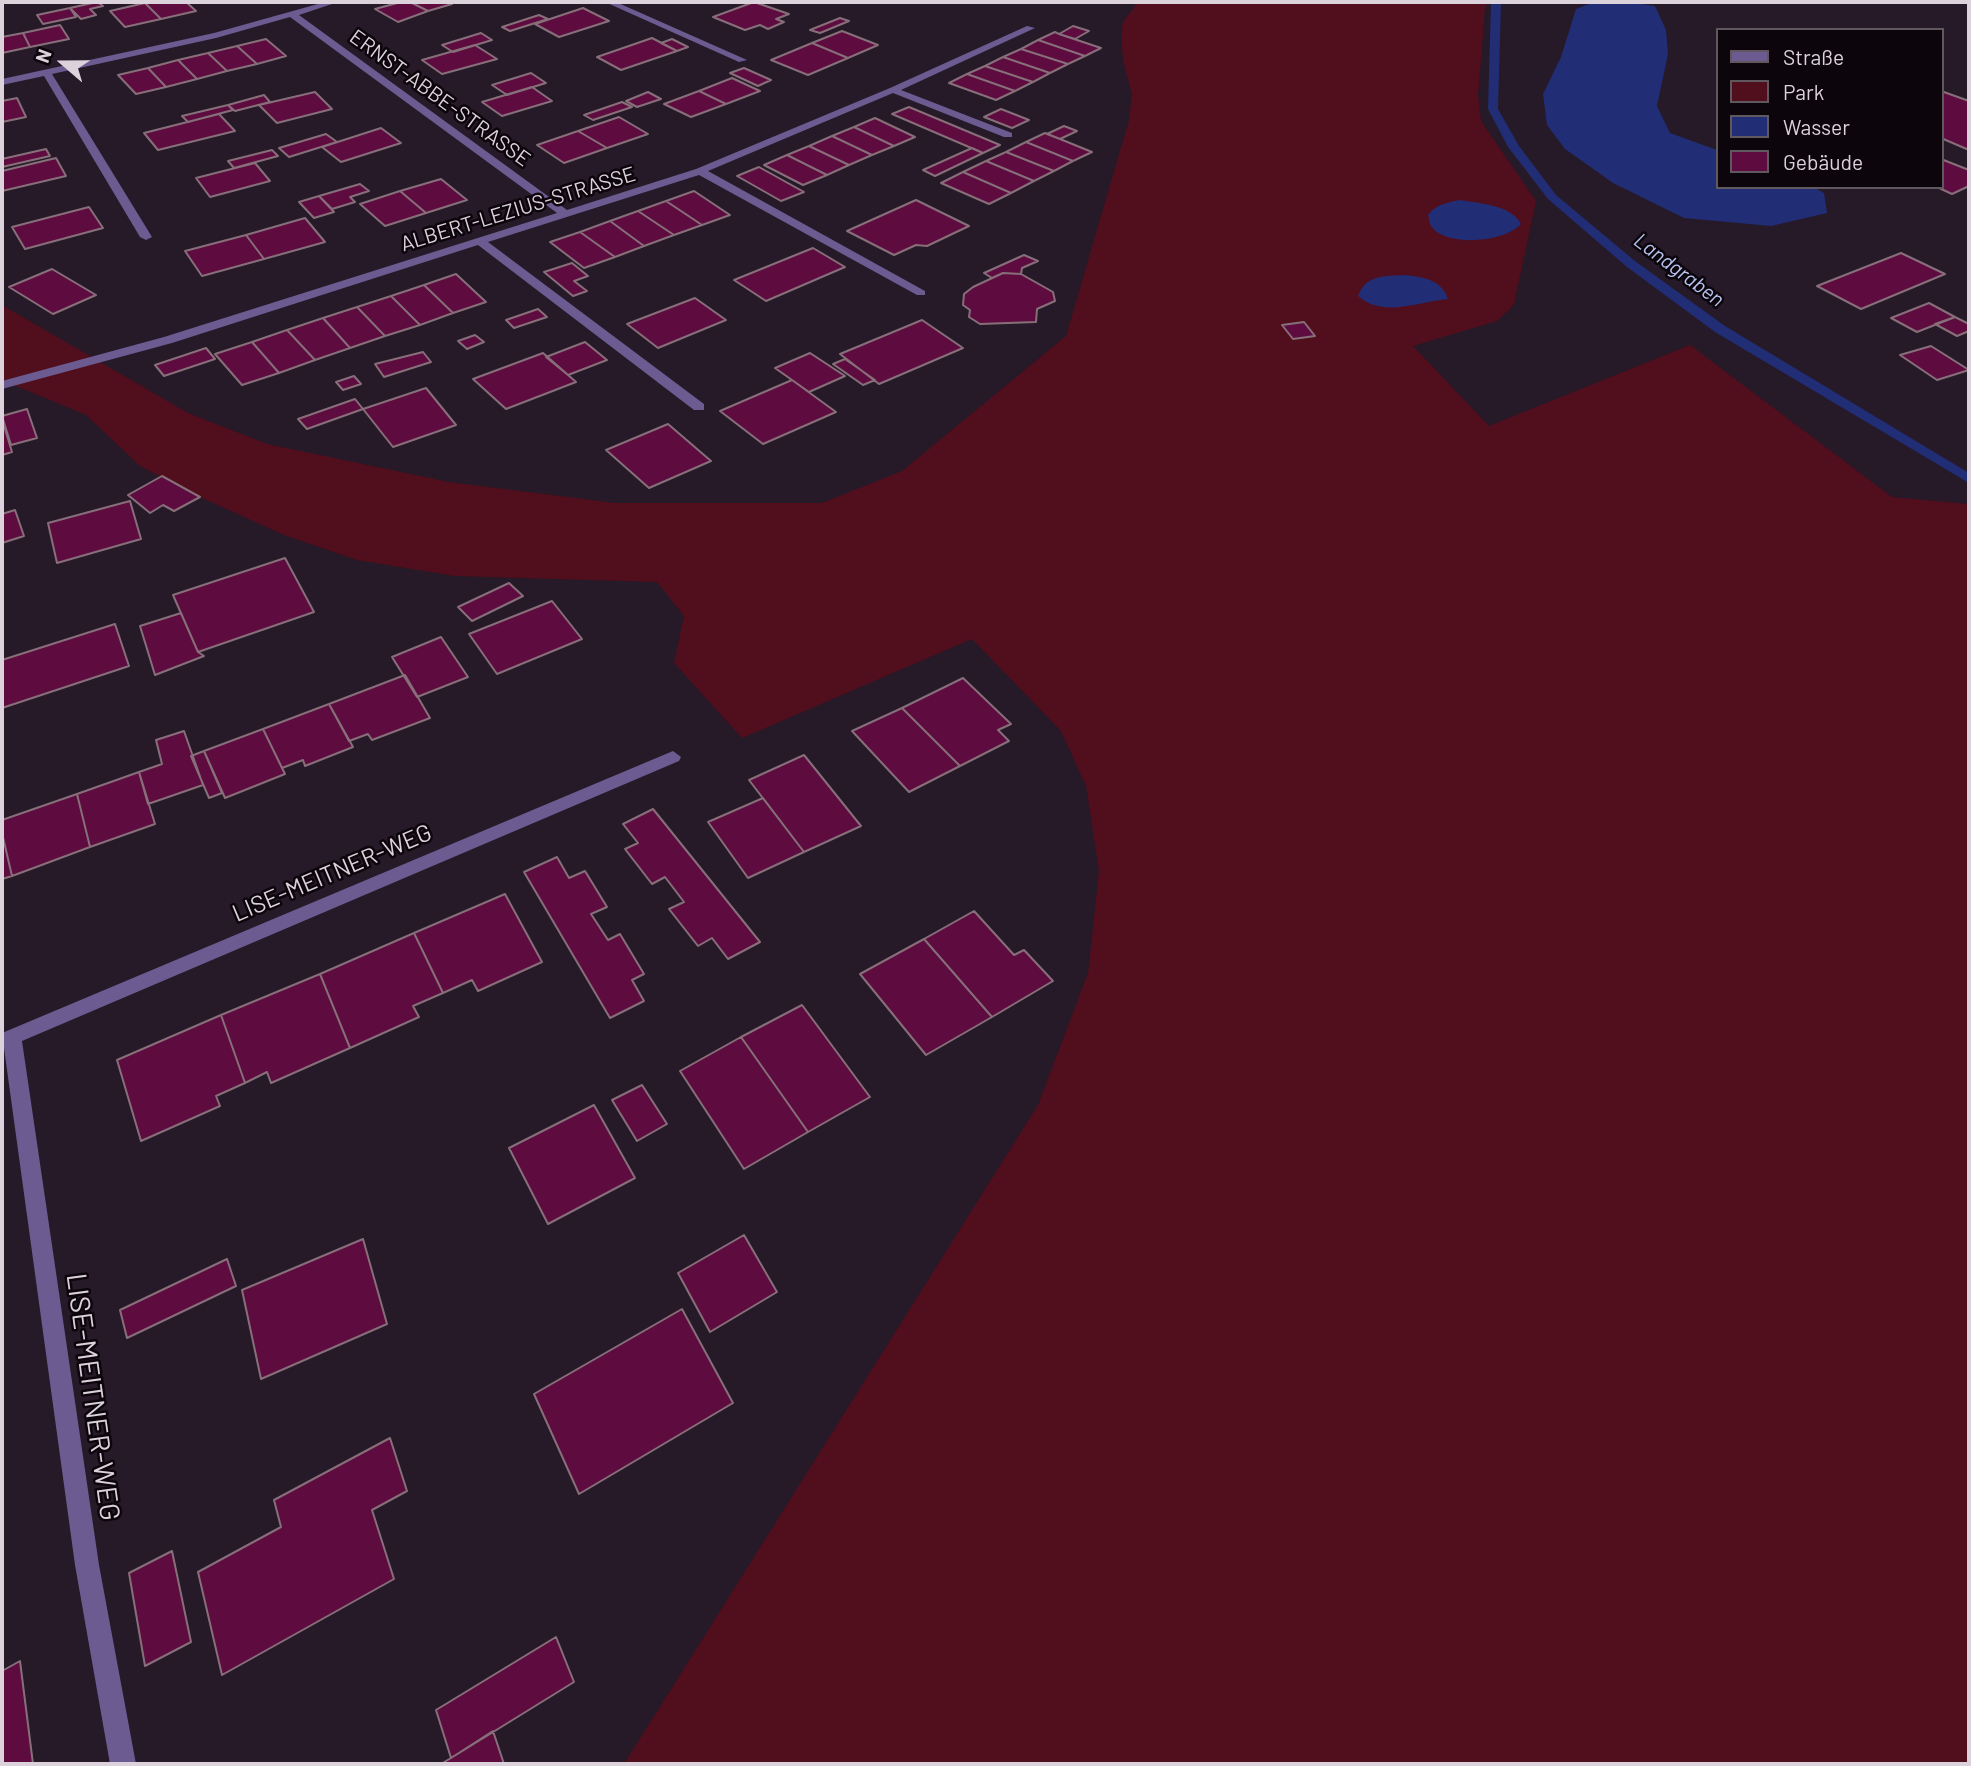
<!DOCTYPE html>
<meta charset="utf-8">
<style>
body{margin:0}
#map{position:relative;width:1971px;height:1766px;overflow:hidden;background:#261928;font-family:Barlow,sans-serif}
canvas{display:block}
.frame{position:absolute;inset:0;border:4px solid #dbd2dc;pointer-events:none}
.legend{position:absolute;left:1716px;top:28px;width:228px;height:161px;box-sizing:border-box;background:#0c060c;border:2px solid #5f585f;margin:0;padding:9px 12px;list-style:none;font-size:21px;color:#dbd2dc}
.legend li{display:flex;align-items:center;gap:14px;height:35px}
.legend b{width:35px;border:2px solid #5f585f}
.north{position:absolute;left:28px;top:28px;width:70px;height:70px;-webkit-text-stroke:5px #0c060c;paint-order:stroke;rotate:290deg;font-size:19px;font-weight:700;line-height:28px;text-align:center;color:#dbd2dc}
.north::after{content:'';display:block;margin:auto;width:24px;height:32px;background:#dbd2dc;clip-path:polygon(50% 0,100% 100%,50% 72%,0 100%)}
</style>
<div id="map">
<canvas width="1971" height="1766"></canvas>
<div class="frame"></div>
<ul class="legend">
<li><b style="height:9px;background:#6b5b90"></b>Straße</li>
<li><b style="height:19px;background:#510e1c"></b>Park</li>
<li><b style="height:19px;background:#212d75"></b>Wasser</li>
<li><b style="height:19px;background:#5e0b3f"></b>Gebäude</li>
</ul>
<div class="north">N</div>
</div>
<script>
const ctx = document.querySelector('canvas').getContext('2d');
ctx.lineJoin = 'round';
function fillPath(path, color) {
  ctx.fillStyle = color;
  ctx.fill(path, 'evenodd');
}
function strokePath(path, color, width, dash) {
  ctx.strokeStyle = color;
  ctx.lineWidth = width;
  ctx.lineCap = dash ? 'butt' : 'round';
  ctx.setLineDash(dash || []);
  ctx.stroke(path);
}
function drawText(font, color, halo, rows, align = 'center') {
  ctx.font = font + ' Barlow,sans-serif';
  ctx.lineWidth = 5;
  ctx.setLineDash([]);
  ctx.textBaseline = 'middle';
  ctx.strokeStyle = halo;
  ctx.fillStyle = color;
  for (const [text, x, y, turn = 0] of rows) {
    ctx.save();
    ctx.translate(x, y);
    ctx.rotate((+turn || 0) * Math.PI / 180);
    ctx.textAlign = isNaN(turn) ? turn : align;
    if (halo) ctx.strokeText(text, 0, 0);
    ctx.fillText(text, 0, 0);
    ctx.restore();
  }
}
const green = new Path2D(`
 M1138,2h350l-3,6 -7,87 3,26 55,80 -22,103 -5,6 -12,11 -84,25 76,80 201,-81 202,152 77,7v1260h-1345l414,-659 50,-132 11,-102 -13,-85 -25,-55 -89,-92 -230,99 -68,-75 10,-47 -27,-34 -202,-6 -98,-16 -73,-25 -84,-38 -60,-31 -54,-51 -84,-35v-75l186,108 79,31 182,38 166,21h207l80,-32 164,-135 63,-216 3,-25 -9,-35 -2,-28 2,-10z`);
const water = new Path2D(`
 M1594,2h33l28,4 11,24 2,24 -11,52 13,27 47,17v37h96l11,6 3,20 -56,13 -87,-8 -71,-35 -48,-34 -18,-24 -4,-31 18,-37 15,-48z
 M1459,200c19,3 53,5 62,24 -15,18 -76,24 -90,2 -2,-3 -2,-8 -3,-11 8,-11 19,-12 31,-15z
 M1406,275c19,3 35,4 42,24 -31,3 -65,19 -90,-3 8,-22 28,-20 48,-21z`);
const stream = new Path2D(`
 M1491,2h10l-3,107 21,37 37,49 79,66 90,65 244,147v10l-254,-151 -88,-65 -79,-68 -40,-52 -20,-38z`);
const building = new Path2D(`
 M97,2l6,4 -13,3 6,6 -15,4 -11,-11z
 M186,2l10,9 -35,8 -16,-16z
 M401,2h9l18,9 -30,11 -23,-13z
 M410,2h38l4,2 -24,7z
 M754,2l35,12 -13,5 8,3 -16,7 -8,-4 -15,5 -32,-13z
 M145,3l16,16 -36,8 -15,-16z
 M70,8l6,9 -33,7 -6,-9z
 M583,8l26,13 -50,16 -24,-13z
 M539,15l9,4 -38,12 -8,-4z
 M840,18l9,3 -29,12 -10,-3z
 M60,25l9,14 -39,8 -7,-14z
 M1073,26l16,5 -14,8 -16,-5z
 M842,31l36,14 -30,13 -36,-15z
 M1055,32l4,2 42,14 -16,8 -47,-16z
 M23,33l7,14 -28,6v-16z
 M481,33l11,7 -39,12 -11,-7z
 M652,38l25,13 -56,19 -24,-13z
 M266,39l20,17 -29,8 -20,-18z
 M672,39l16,8 -11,4 -16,-8z
 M1038,40l47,16 -17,8 -47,-15z
 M812,43l36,15 -40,17 -37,-15z
 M475,45l22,14 -55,15 -20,-14z
 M237,46l20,18 -30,7 -19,-18z
 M1021,49l47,15 -18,9 -47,-16z
 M208,53l19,18 -30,8 -19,-19z
 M1003,57l47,16 -17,9 -48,-16z
 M178,60l19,19 -31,8 -18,-19z
 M985,66l48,16 -18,9 -48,-17z
 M148,68l18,19 -30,7 -18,-19z
 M744,68l27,12 -13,6 -28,-13z
 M531,73l15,10 -39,12 -15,-10z
 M967,74l48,17 -19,9 -47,-17z
 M732,78l28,13 -34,13 -27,-13z
 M532,87l20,14 -50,15 -20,-14z
 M699,91l27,13 -35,13 -27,-13z
 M1941,91l28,10v49l-28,-12z
 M315,92l17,17 -55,14 -18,-18z
 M648,92l13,7 -24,8 -11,-6z
 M264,95l6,7 -35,9 -7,-6z
 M17,98l9,19 -24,5v-21z
 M622,102l10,5 -39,13 -9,-5z
 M228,105l5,5 -45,12 -6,-6z
 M909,107l91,38 -17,8 -91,-39z
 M1001,109l28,11 -17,8 -28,-11z
 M219,114l16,17 -77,19 -14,-17z
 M619,117l29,17 -41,14 -29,-17z
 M875,118l40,19 -21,9 -40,-19z
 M1064,126l13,5 -17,8 -13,-5z
 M854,127l40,19 -22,9 -40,-19z
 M381,128l20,15 -60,19 -19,-15z
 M578,131l29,17 -43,15 -27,-18z
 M1045,133l15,6 32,13 -19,9 -47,-19z
 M326,134l11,8 -48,15 -10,-9z
 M832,136l40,19 -23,10 -40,-19z
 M1026,142l47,19 -19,10 -48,-19z
 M809,146l40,19 -22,10 -40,-20z
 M972,148l11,5 -48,23 -12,-6z
 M46,149l4,7 -48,11v-8z
 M272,150l6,6 -44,12 -6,-7z
 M1006,152l48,19 -20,10 -48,-20z
 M787,155l40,20 -24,10 -39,-20z
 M56,158l10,18 -64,15v-20z
 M1941,159l28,11v16l-17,8 -15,-7h4z
 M986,161l48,20 -23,12 -48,-21z
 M255,163l15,18 -60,16 -14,-19z
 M759,167l45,25 -23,9 -44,-25z
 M963,172l48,21 -22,11 -48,-21z
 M441,179l26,21 -41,13 -26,-22z
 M360,184l9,7 -19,6 5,5 -23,7 -13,-13z
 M400,191l26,22 -41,13 -25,-22z
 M694,191l36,24 -28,10 -36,-24z
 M319,196l15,16 -20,6 -15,-16z
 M916,200l53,26 -42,20 -11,-1 -22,10 -47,-24z
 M666,201l36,24 -28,10 -36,-24z
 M89,207l14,21 -78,21 -13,-22z
 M638,211l36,24 -30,11 -34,-25z
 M305,218l20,24 -61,17 -18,-24z
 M610,221l34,25 -29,11 -35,-25z
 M580,232l35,25 -31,11 -34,-26z
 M246,235l18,24 -62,17 -17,-25z
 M813,248l32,19 -79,34 -32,-21z
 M1901,253l44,21 -84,35 -44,-23z
 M1024,255l14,6 -16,7 -1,6 -18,-1 -11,5 -8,-5z
 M572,263l16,13 -14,5 13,10 -14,5 -29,-24z
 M52,269l44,26 -43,19 -44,-27z
 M1003,273l18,1 32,18 2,9 -18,8 -1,13 -56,2 -11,-7 1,-7 -7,-5 1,-11 9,-7z
 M456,274l30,28 -33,11 -29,-28z
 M424,285l29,28 -33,12 -29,-29z
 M391,296l29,29 -35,11 -28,-29z
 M695,298l31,22 -68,28 -31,-24z
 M1929,303l26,14 -38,15 -26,-14z
 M357,307l28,29 -35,12 -27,-30z
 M538,309l9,8 -33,11 -8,-8z
 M1955,317l14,7v7l-12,5 -22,-12z
 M323,318l27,30 -35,12 -28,-30z
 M922,320l41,28 -84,36 -39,-30z
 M1304,322l11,14 -22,3 -11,-14z
 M287,330l28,30 -36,13 -27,-31z
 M475,335l9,7 -17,7 -9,-8z
 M252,342l27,31 -37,12 -27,-31z
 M585,342l22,18 -39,15 -22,-18z
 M1931,346l38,24 -32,10 -37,-25z
 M206,348l9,11 -51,17 -9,-11z
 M423,352l8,10 -47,15 -9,-13z
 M543,353l33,29 -70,27 -33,-30z
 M810,353l35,23 -36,16 -34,-24z
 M845,359l30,21 -12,5 -30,-21z
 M354,376l7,8 -18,6 -7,-8z
 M792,380l44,32 -73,32 -43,-33z
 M426,388l30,37 -63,22 -30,-38z
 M355,399l8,10 -56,20 -9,-10z
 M27,409l10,29 -26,7 -9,-29z
 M2,419l10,33 -10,3z
 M668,424l43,37 -62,27 -43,-38z
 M162,476l38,21 -26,14 -11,-6 -13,8 -22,-18z
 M130,501l11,38 -84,24 -9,-40z
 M15,510l9,26 -22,7v-29z
 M285,558l29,54 -116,40 -25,-57z
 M509,583l14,13 -51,25 -14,-14z
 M552,601l30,38 -85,35 -28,-40z
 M181,613l17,39 6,4 -49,19 -15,-49z
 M115,624l14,42 -127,42v-48z
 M441,637l27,40 -51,20 -25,-40z
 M405,675l25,43 -58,22 -4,-6 -19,7 -20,-37z
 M963,678l48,46 -13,6 11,11 -49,25 -58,-58z
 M329,704l24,43 -48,19 -2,-6 -21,8 -19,-39z
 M902,708l58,58 -51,26 -57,-61z
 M263,729l22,45 -60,24 -21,-47z
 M184,731l19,54 -55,19 -9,-32 23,-8 -6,-24z
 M204,751l18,42 -13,5 -18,-42z
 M804,755l57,71 -57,26 -55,-72z
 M139,772l16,52 -65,23 -13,-53z
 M77,794l13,53 -78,29 -10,-43v-13z
 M763,798l41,54 -56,26 -40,-56z
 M653,809l107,133 -32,17 -16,-21 -14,8 -29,-37 15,-7 -19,-25 -13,7 -27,-35 13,-6 -15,-19z
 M2,833l10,43 -10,3z
 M557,857l12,21 16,-7 22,36 -16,7 17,26 12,-6 24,40 -12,6 12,21 -34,17 -86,-146z
 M505,894l37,68 -64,29 -6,-11 -29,13 -29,-60z
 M974,911l40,44 10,-5 29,31 -61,36 -68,-78z
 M414,933l29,60 -30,13 6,11 -69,31 -30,-74z
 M924,939l68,78 -66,38 -66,-81z
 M320,974l30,74 -79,35 -4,-11 -22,11 -24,-68z
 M802,1005l68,92 -62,35 -67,-95z
 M221,1015l24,68 -29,13 4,10 -79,35 -24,-81z
 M741,1037l67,95 -64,37 -64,-98z
 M642,1085l25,39 -30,17 -25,-41z
 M594,1105l41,73 -87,46 -39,-76z
 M744,1235l33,57 -67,40 -32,-59z
 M363,1239l24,85 -126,55 -19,-89z
 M227,1259l9,27 -109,52 -7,-28z
 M682,1309l51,94 -154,91 -45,-100z
 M390,1438l17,53 -35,19 22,69 -172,96 -24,-103 83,-45 -7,-27z
 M172,1551l19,91 -46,24 -16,-93z
 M556,1637l18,45 -123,76 -15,-48z
 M20,1661l13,103h-31v-93z
 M493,1731l11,33h-63l10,-6z`);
const minor = new Path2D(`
 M325,2h13l-39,13 268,195 129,-41 194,-81 137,-62 8,2 -134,62 111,43v4h-8l-111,-44 -185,78 217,120v4h-8l-218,-120 -211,67 216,162v6h-10l-216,-165 -306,98 -170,46v-8l162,-44 393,-124 -267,-196 -74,21 -164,36 100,163 -6,3 -6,-3 -96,-161 -42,9v-6l212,-46z
 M605,2h11l131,58 -8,2z
 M673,751l8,6 -2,4 -657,280 77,524 37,199h-26l-35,-199 -71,-517 -2,1v-16z`);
const farStreetnames = [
 ["ERNST-ABBE-STRASSE",440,98,36],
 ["ALBERT-LEZIUS-STRASSE",518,209,-17]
];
const farWaternames = [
 ["Landgraben",1679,270,37]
];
const streetNames = [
 ["LISE-MEITNER-WEG",332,873,-23]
];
const nearStreetnames = [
 ["LISE-MEITNER-WEG",93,1397,82]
];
fillPath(green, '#510e1c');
fillPath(water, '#212d75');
fillPath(stream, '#212d75');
fillPath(building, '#5e0b3f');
strokePath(building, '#876f7a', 2);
fillPath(minor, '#6b5b90');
drawText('21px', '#dbd2dc', '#0c060c', farStreetnames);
drawText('italic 21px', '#b6c3ee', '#0c060c', farWaternames);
drawText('24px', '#dbd2dc', '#0c060c', streetNames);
drawText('28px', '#dbd2dc', '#0c060c', nearStreetnames);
</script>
